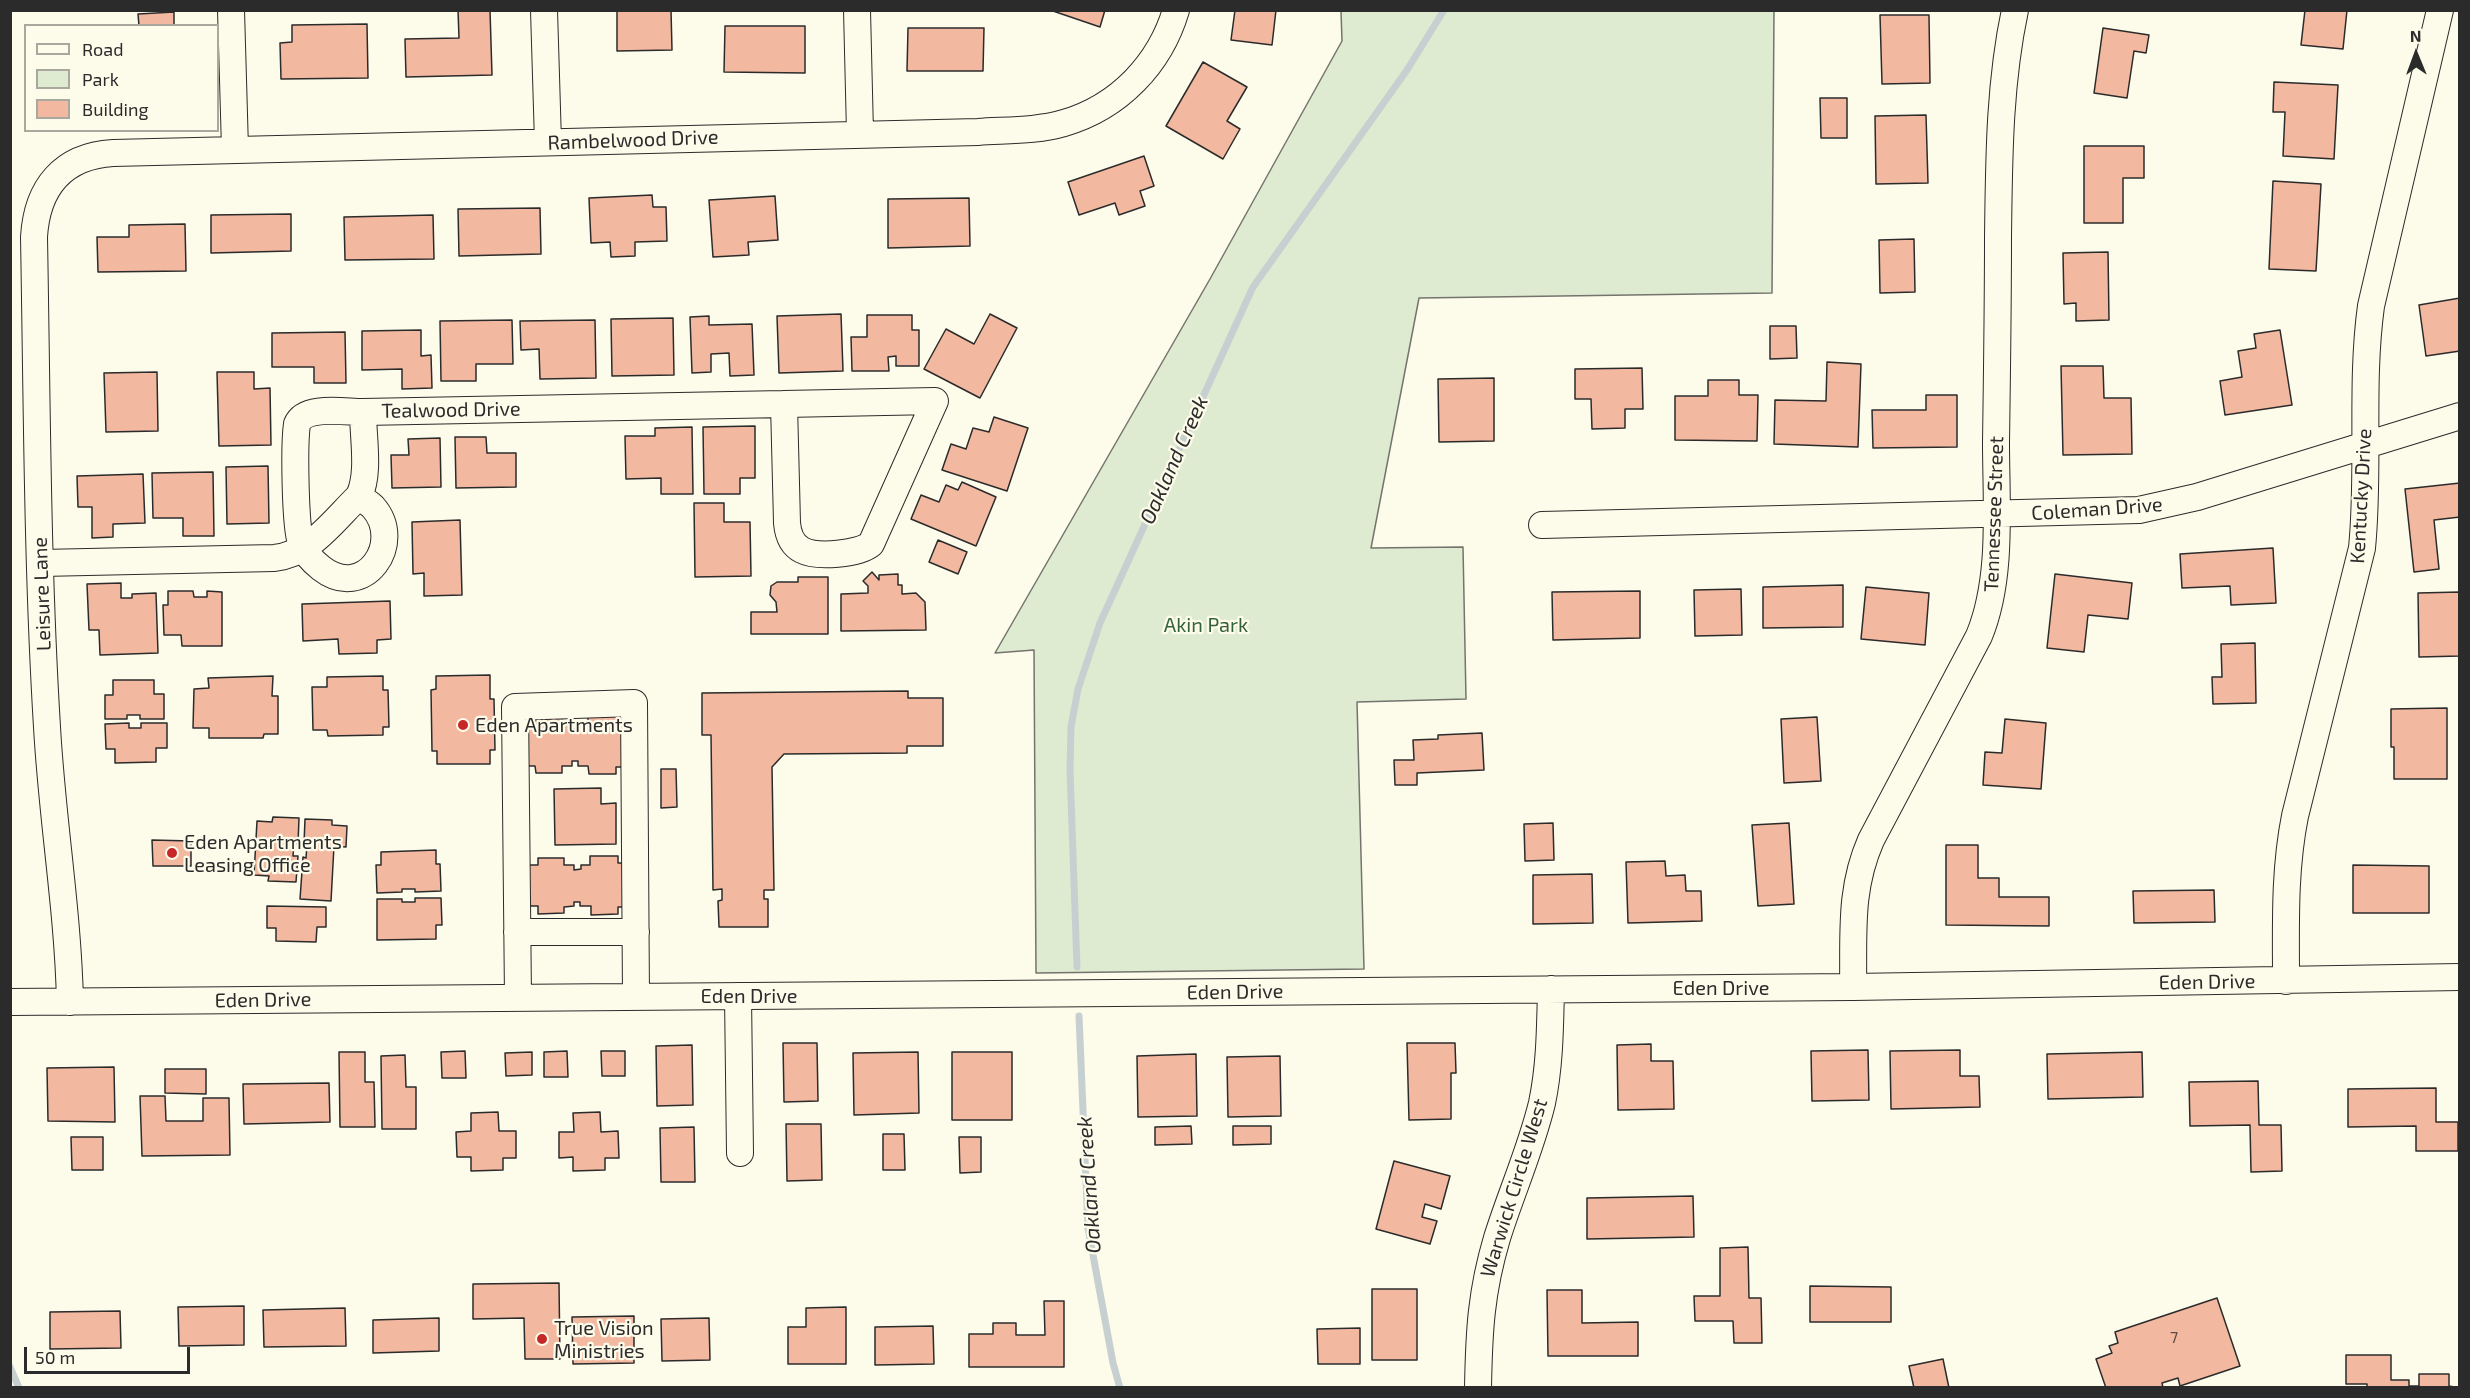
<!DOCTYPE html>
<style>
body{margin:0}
#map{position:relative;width:2470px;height:1398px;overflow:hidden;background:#fdfbea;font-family:"Exo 2",sans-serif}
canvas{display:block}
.frame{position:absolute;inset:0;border:12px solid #2b2b2b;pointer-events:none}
.legend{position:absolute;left:24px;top:24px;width:195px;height:108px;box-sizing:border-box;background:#fdfbea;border:2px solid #a9a89e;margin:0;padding:8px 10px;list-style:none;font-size:18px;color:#2b2b2b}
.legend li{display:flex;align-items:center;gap:12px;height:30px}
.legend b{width:30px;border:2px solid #a9a89e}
.north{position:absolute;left:2386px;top:24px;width:60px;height:60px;-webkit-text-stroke:4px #fdfbea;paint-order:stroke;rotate:359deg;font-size:16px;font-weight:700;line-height:24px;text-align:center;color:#2b2b2b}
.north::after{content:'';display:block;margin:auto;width:21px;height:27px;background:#2b2b2b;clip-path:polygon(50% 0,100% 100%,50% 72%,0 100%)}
.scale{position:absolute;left:24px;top:1347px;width:166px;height:27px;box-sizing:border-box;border:3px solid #2b2b2b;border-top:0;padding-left:8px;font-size:18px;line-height:21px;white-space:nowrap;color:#2b2b2b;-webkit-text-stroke:4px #fdfbea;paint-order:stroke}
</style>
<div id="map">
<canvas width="2470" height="1398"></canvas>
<div class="frame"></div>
<ul class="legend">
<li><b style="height:8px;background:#fdfbea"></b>Road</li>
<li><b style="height:16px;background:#deebd1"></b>Park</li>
<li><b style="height:16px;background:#f2b8a0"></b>Building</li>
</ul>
<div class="north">N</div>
<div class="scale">50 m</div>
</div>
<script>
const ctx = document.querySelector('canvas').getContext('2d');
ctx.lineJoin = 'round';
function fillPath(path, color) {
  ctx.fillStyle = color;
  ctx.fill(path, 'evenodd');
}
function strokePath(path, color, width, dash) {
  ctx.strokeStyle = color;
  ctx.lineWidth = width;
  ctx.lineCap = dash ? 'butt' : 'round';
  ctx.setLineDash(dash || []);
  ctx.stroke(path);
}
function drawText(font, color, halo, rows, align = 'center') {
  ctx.font = font + ' "Exo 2",sans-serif';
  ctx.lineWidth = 4.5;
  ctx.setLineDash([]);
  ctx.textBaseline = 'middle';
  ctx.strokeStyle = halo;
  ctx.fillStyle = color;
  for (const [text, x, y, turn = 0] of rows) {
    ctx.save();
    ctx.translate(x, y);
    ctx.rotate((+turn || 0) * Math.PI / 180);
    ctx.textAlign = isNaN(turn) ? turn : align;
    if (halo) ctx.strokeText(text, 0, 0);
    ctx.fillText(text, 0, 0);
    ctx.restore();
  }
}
const green = new Path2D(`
 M1341,11h433l-2,282 -353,5 -48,250 92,-1 3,152 -109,3 7,267 -328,4 -2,-323 -39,3 215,-374 132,-238z`);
const stream = new Path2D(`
 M1077,967l-7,-198 1,-42 7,-38 22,-66 153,-336 154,-217 37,-60
 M1079,1016l9,212 25,135 7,25
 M10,1367l9,21`);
const building = new Path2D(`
 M458,10h32l2,65 -86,2 -1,-38 54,-1z
 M617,10h54l1,40 -55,1z
 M1050,10h55l-5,17z
 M1235,10h41l-4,35 -41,-5z
 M2305,10h42l-4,39 -42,-4z
 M174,12v14h-35l-1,-12z
 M1880,15h49l1,68 -48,1z
 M367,24l1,54 -87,1 -1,-36 12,-1v-17z
 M725,26h80v47l-81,-1z
 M908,28h76l-1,43h-76z
 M2103,28l46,7 -3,18 -12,-2 -7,47 -33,-5z
 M1203,62l44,25 -20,34 13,8 -17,30 -57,-33z
 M2274,82l64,3 -4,74 -51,-3 2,-44h-12z
 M1820,98h27v40h-26z
 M1926,115l2,68 -52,1 -1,-68z
 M2084,146h60v32h-21v45h-39z
 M1144,156l10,30 -14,5 5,15 -26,9 -4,-12 -36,12 -11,-33z
 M2273,181l48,3 -5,87 -47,-2z
 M652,195l1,12h13l1,34 -32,1v14l-24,1 -1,-15 -19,1 -2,-45z
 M775,196l3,44 -30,2 1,13 -36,2 -4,-57z
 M969,198l1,48 -82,2v-49z
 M540,208l1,46 -82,2 -1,-47z
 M291,214v37l-80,2v-38z
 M433,215l1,44 -89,1 -1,-43z
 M185,224l1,47 -88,1 -1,-35h32v-12z
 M1914,239l1,53 -35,1 -1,-53z
 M2108,252l1,68 -33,1v-18l-12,1 -1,-51z
 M2460,298v53l-34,5 -7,-51z
 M841,314l2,57 -64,2 -2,-57z
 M990,314l27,14 -37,70 -56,-29 22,-40 28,15z
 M867,315h45v15h7v36h-23v-10l-8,1 1,14h-37l-1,-34h16z
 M709,316v9l43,-1 2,51 -24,1 -1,-23 -18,1v18l-19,1 -2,-56z
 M673,318l1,57 -62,1 -1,-57z
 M512,320l1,44h-37v17h-35l-1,-60z
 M595,320l1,58 -56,1 -1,-30 -18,1 -1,-29z
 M1770,326h26l1,32 -27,1z
 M421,330v26l10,-1 1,33 -30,1v-20l-40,1v-39z
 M2280,330l12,75 -67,10 -5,-34 22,-4 -4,-26 18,-3 -2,-14z
 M345,332l1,51h-32v-16h-42v-34z
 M1827,362l34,2 -3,83 -84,-3 1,-44 51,1z
 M2061,366h42l1,32h27l1,56 -69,1z
 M1642,368l1,41h-18v19l-33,1 -1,-30h-16v-30z
 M157,372l1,59 -52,1 -2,-59z
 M217,372h37v17l16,-1 1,57 -52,1z
 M1494,378v63l-55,1 -1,-63z
 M1708,380h31v15h19l-1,46 -82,-1v-44h33z
 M1926,395h31v52l-84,1 -1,-38h54z
 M994,417l34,11 -21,63 -65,-21 9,-26 15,5 7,-21 16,4z
 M755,426v52h-15v16h-36l-1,-67z
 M692,427l1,67h-32v-16l-35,1 -1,-43h30v-8z
 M455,437h31l1,16h29v34l-60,1z
 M440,438l1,49 -49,1 -1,-33h18l-1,-16z
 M268,466l1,57 -42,1 -1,-57z
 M213,472l1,64h-31v-18h-30l-1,-45z
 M143,474l2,49 -32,1v13l-21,1v-31h-14l-1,-31z
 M962,482l34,15 -20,49 -65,-27 10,-24 18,7 7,-17 12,5z
 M2460,483v34l-26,3 5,49 -25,3 -9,-83z
 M694,503h30v19h26l1,54 -56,1z
 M460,520l2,75 -38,1v-23l-11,1 -1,-52z
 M938,540l29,12 -9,22 -29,-12z
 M2273,548l3,55 -45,2 -1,-19 -48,2 -2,-34z
 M872,572l7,8v-5l19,-1v11h4v9l14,-1 9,9 1,28 -85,1v-37l27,-1v-7l-5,-5z
 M2055,574l77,9 -4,36 -40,-4 -4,37 -37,-4z
 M798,577h30v57h-77v-22h26l-1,-10 -6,-7 1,-9 6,-4h21z
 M121,583v15h11v-4l24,-1 2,60 -58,2 -1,-25h-10l-2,-46z
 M1843,585v42l-80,1v-41z
 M1866,587l63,6 -4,52 -64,-6z
 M1741,589l1,46 -47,1 -1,-46z
 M168,591h25l1,6h13v-6l15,1v54h-40l-1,-11h-17l-1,-30h5z
 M1640,591v47l-87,2 -1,-48z
 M2460,592v64l-41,1 -1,-64z
 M390,601l1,38 -14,1v13l-38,1 -1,-15 -35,2 -1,-37z
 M2255,643l1,60 -43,1 -1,-27h10l-1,-33z
 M490,675v24h4l1,51h-5v14h-53v-13h-5l-1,-61 5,-1v-13z
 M273,676l-1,20h6v38h-14l-1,4h-54v-10h-16l1,-39 15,-1 -1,-10z
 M383,676v14h5l1,37h-6v8l-55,1 -1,-6h-14l-1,-43h15v-10z
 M113,680h41v14h10v25h-24v-4h-13v4h-22v-24h8z
 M908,691v7h35v48h-36v7l-123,1 -12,13 2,123h-10v9h4v28h-49l-1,-26 4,-1v-11l-9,1 -2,-155h-9v-42z
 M2447,708v71h-53v-32h-3v-38z
 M616,715v8h11v44h-11v7h-27l-1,-8h-10v-5h-6v5h-10v7h-26l-1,-7h-9v-41h10l-1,-7h27v6h9l1,5h7v-4h9v-9z
 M1817,717l4,64 -37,2 -3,-64z
 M2005,719l41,4 -5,66 -58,-4 2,-33 17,1z
 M129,723v5h12v-5h26v25h-11v14l-41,1v-14h-9l-1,-25z
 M1482,733l2,37 -67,3v12h-22l-1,-25h20l-1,-20 25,-1v-4z
 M661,769h15l1,38 -16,1z
 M601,788v16l15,-1v41l-61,1 -1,-56z
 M273,817l26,1 -1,26h-4l-1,12h5l-2,26 -28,-1 1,-5 -15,-1 3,-54 15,1z
 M305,819l27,1v5l15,1 -1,21 -12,-1 -3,55 -31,-2 3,-42 3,1 1,-14h-3z
 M1553,823l1,37 -29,1 -1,-37z
 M1789,823l5,81 -36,2 -6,-81z
 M152,840l39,1v25h-38z
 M1946,845h32v33h21v19h50v29l-103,-1z
 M436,850v14h4l1,27 -26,1v-3h-13v3l-25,1 -1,-28h5v-13z
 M590,856h28v7h11l1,44h-12v7l-27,1v-9h-11v-4h-6v4l-10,1v6l-26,1v-8h-10v-41h10v-7h26v7h10v5l7,-1v-4h9z
 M1665,861l1,15 19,-1 1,16h15l1,30 -74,2 -2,-61z
 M2353,865l76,1v47h-76z
 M1592,874l1,49 -60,1v-49z
 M2214,890l1,32 -81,1 -1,-32z
 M415,898h26l1,27h-6v14l-59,1v-41h25v3h13z
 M267,906l59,1v20h-9l-1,15 -40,-1v-13h-9z
 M783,1043h34l1,58 -34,1z
 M1407,1043h48l1,30h-5v46l-42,1z
 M1651,1044v17h22l1,48 -56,1 -1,-65z
 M692,1045l1,60 -36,1 -1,-60z
 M1868,1050l1,50 -57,1 -1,-50z
 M1960,1050v26h19l1,31 -89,2 -1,-58z
 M465,1051l1,27h-24l-1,-26z
 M567,1051l1,26h-24v-25z
 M601,1051h24v25h-23z
 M339,1052h26v30h9l1,45h-35z
 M532,1052v23l-26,1 -1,-23z
 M918,1052l1,61 -65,2 -1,-62z
 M952,1052h60v68h-60z
 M2142,1052l1,45 -95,2 -1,-45z
 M1196,1054l1,62 -59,1 -1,-61z
 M405,1055l1,32h10v42h-34l-1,-73z
 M1280,1056l1,60 -53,1 -1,-60z
 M114,1067l1,55 -67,-1 -1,-53z
 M165,1069h41v25l-41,-1z
 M2258,1081l1,44h22l1,46 -31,1 -1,-47 -60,1 -1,-44z
 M329,1083l1,39 -86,2 -1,-40z
 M2436,1088v34h22v29h-42v-25l-68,1v-38z
 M140,1096h25l1,25h37v-23h26l1,57 -88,1z
 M498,1112l1,19h17v27h-13v12l-32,1v-14h-14l-1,-25 15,-1v-18z
 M600,1112l1,20 17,-1 1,27h-14v12l-32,1v-14l-14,1v-26h15l-1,-19z
 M786,1124h35l1,56 -35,1z
 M1191,1126l1,18 -37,1v-18z
 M1233,1126h38v18l-38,1z
 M694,1127l1,55h-34l-1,-54z
 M883,1134h21l1,36h-22z
 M71,1137h32v33h-31z
 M959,1137h22v35l-21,1z
 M1394,1161l56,15 -9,33 -16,-5 -3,13 15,4 -7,23 -54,-15z
 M1693,1196l1,41 -107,2v-41z
 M1748,1247l1,51h12l1,45h-28l-1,-22h-38l-1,-25h26v-48z
 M559,1283l1,76h-35l-1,-41 -51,1v-35z
 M1810,1286l81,1v35h-81z
 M1372,1289h45v71h-45z
 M1547,1290h35v33l56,-1v34h-90z
 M2217,1298l23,68 -60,20 -2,-8 -16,5 1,5h-57l-10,-29 16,-6 -3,-7 9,-3 -3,-11z
 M1044,1301h20v66h-95v-33h24v-11h23v12h29z
 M244,1306v39l-65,1 -1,-39z
 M846,1307v57h-58v-37h18v-19z
 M345,1308l1,38 -82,1 -1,-37z
 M120,1311l1,37 -71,1v-37z
 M634,1316v47l-61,1 -1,-47z
 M439,1318v33l-66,2v-33z
 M709,1318l1,42 -48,1 -1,-42z
 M933,1326l1,38 -59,1v-38z
 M1360,1328v36h-42l-1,-35z
 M2346,1355h45v25h18v6h10v-12h30v12l11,2h-93v-4h-21z
 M1943,1359l6,29h-35l-5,-22z`);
const minor = new Path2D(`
 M231,10l4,139
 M544,10l4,132
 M857,10l3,123
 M935,401l-64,143c-12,10 -54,14 -69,6 -10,-5 -14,-16 -15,-27l-3,-119z
 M359,496c4,4 10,7 14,11 32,36 -9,95 -52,61 -9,-7 -16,-15 -20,-25 -6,-17 -7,-99 -4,-119 8,-19 47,-12 66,-12
 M1542,525l597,-15 58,-13 263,-81
 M41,563l233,-5c36,-3 60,-38 85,-62 11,-23 4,-58 4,-84l421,-8
 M517,932h119
 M2286,981c0,-56 -2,-110 9,-165l67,-268c8,-80 -2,-162 9,-242l69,-296
 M1853,987c1,-53 -4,-97 18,-147l108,-204c24,-58 17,-131 17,-194 1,-68 2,-136 2,-205 1,-76 1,-152 17,-227
 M738,996l2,157
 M518,998l-3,-291 119,-4 2,294
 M10,1002l1843,-15 607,-10
 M70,1002c-2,-92 -18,-183 -23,-275 -10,-163 -10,-327 -13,-490 3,-49 28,-81 79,-84l865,-21c28,-2 59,-1 86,-9 55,-16 96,-59 112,-113
 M1478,1388c1,-57 3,-96 19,-150 14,-45 34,-89 45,-135 8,-38 8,-76 9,-114`);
const markers = [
 [463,725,6,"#c62828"],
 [172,853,6,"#c62828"],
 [542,1339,6,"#c62828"]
];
const numberNames = [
 ["7",2174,1338]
];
const streetNames = [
 ["Rambelwood Drive",633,140,-2],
 ["Tealwood Drive",451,410,-1],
 ["Kentucky Drive",2361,496,-87],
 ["Coleman Drive",2097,509,-4],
 ["Tennessee Street",1994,514,-88],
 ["Leisure Lane",42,594,-92],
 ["Eden Drive",2207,982,-1],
 ["Eden Drive",1721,988],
 ["Eden Drive",1235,992,-1],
 ["Eden Drive",749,996],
 ["Eden Drive",263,1000,-1],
 ["Warwick Circle West",1514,1188,-73]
];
const parkNames = [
 ["Akin Park",1206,625]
];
const poiNames = [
 ["Eden Apartments",475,725],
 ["Eden Apartments",184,842],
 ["Leasing Office",184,865],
 ["True Vision",554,1328],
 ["Ministries",554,1351]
];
const waterNames = [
 ["Oakland Creek",1174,460,-66],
 ["Oakland Creek",1089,1185,-94]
];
fillPath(green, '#deebd1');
strokePath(green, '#74746e', 1.5);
strokePath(stream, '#c7d0d0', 7);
fillPath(building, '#f2b8a0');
strokePath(building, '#2b2b2b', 1.5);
strokePath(minor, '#2b2b2b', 28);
strokePath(minor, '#fdfbea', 26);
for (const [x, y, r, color] of markers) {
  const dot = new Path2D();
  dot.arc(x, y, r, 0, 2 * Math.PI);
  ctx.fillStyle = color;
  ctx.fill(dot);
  strokePath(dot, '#fdfbea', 2);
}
drawText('16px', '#5d4e48', null, numberNames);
drawText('20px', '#2b2b2b', '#fdfbea', streetNames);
drawText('20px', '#34623c', '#fdfbea', parkNames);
drawText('20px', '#2b2b2b', '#fdfbea', poiNames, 'left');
drawText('italic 21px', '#2b2b2b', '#fdfbea', waterNames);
</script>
